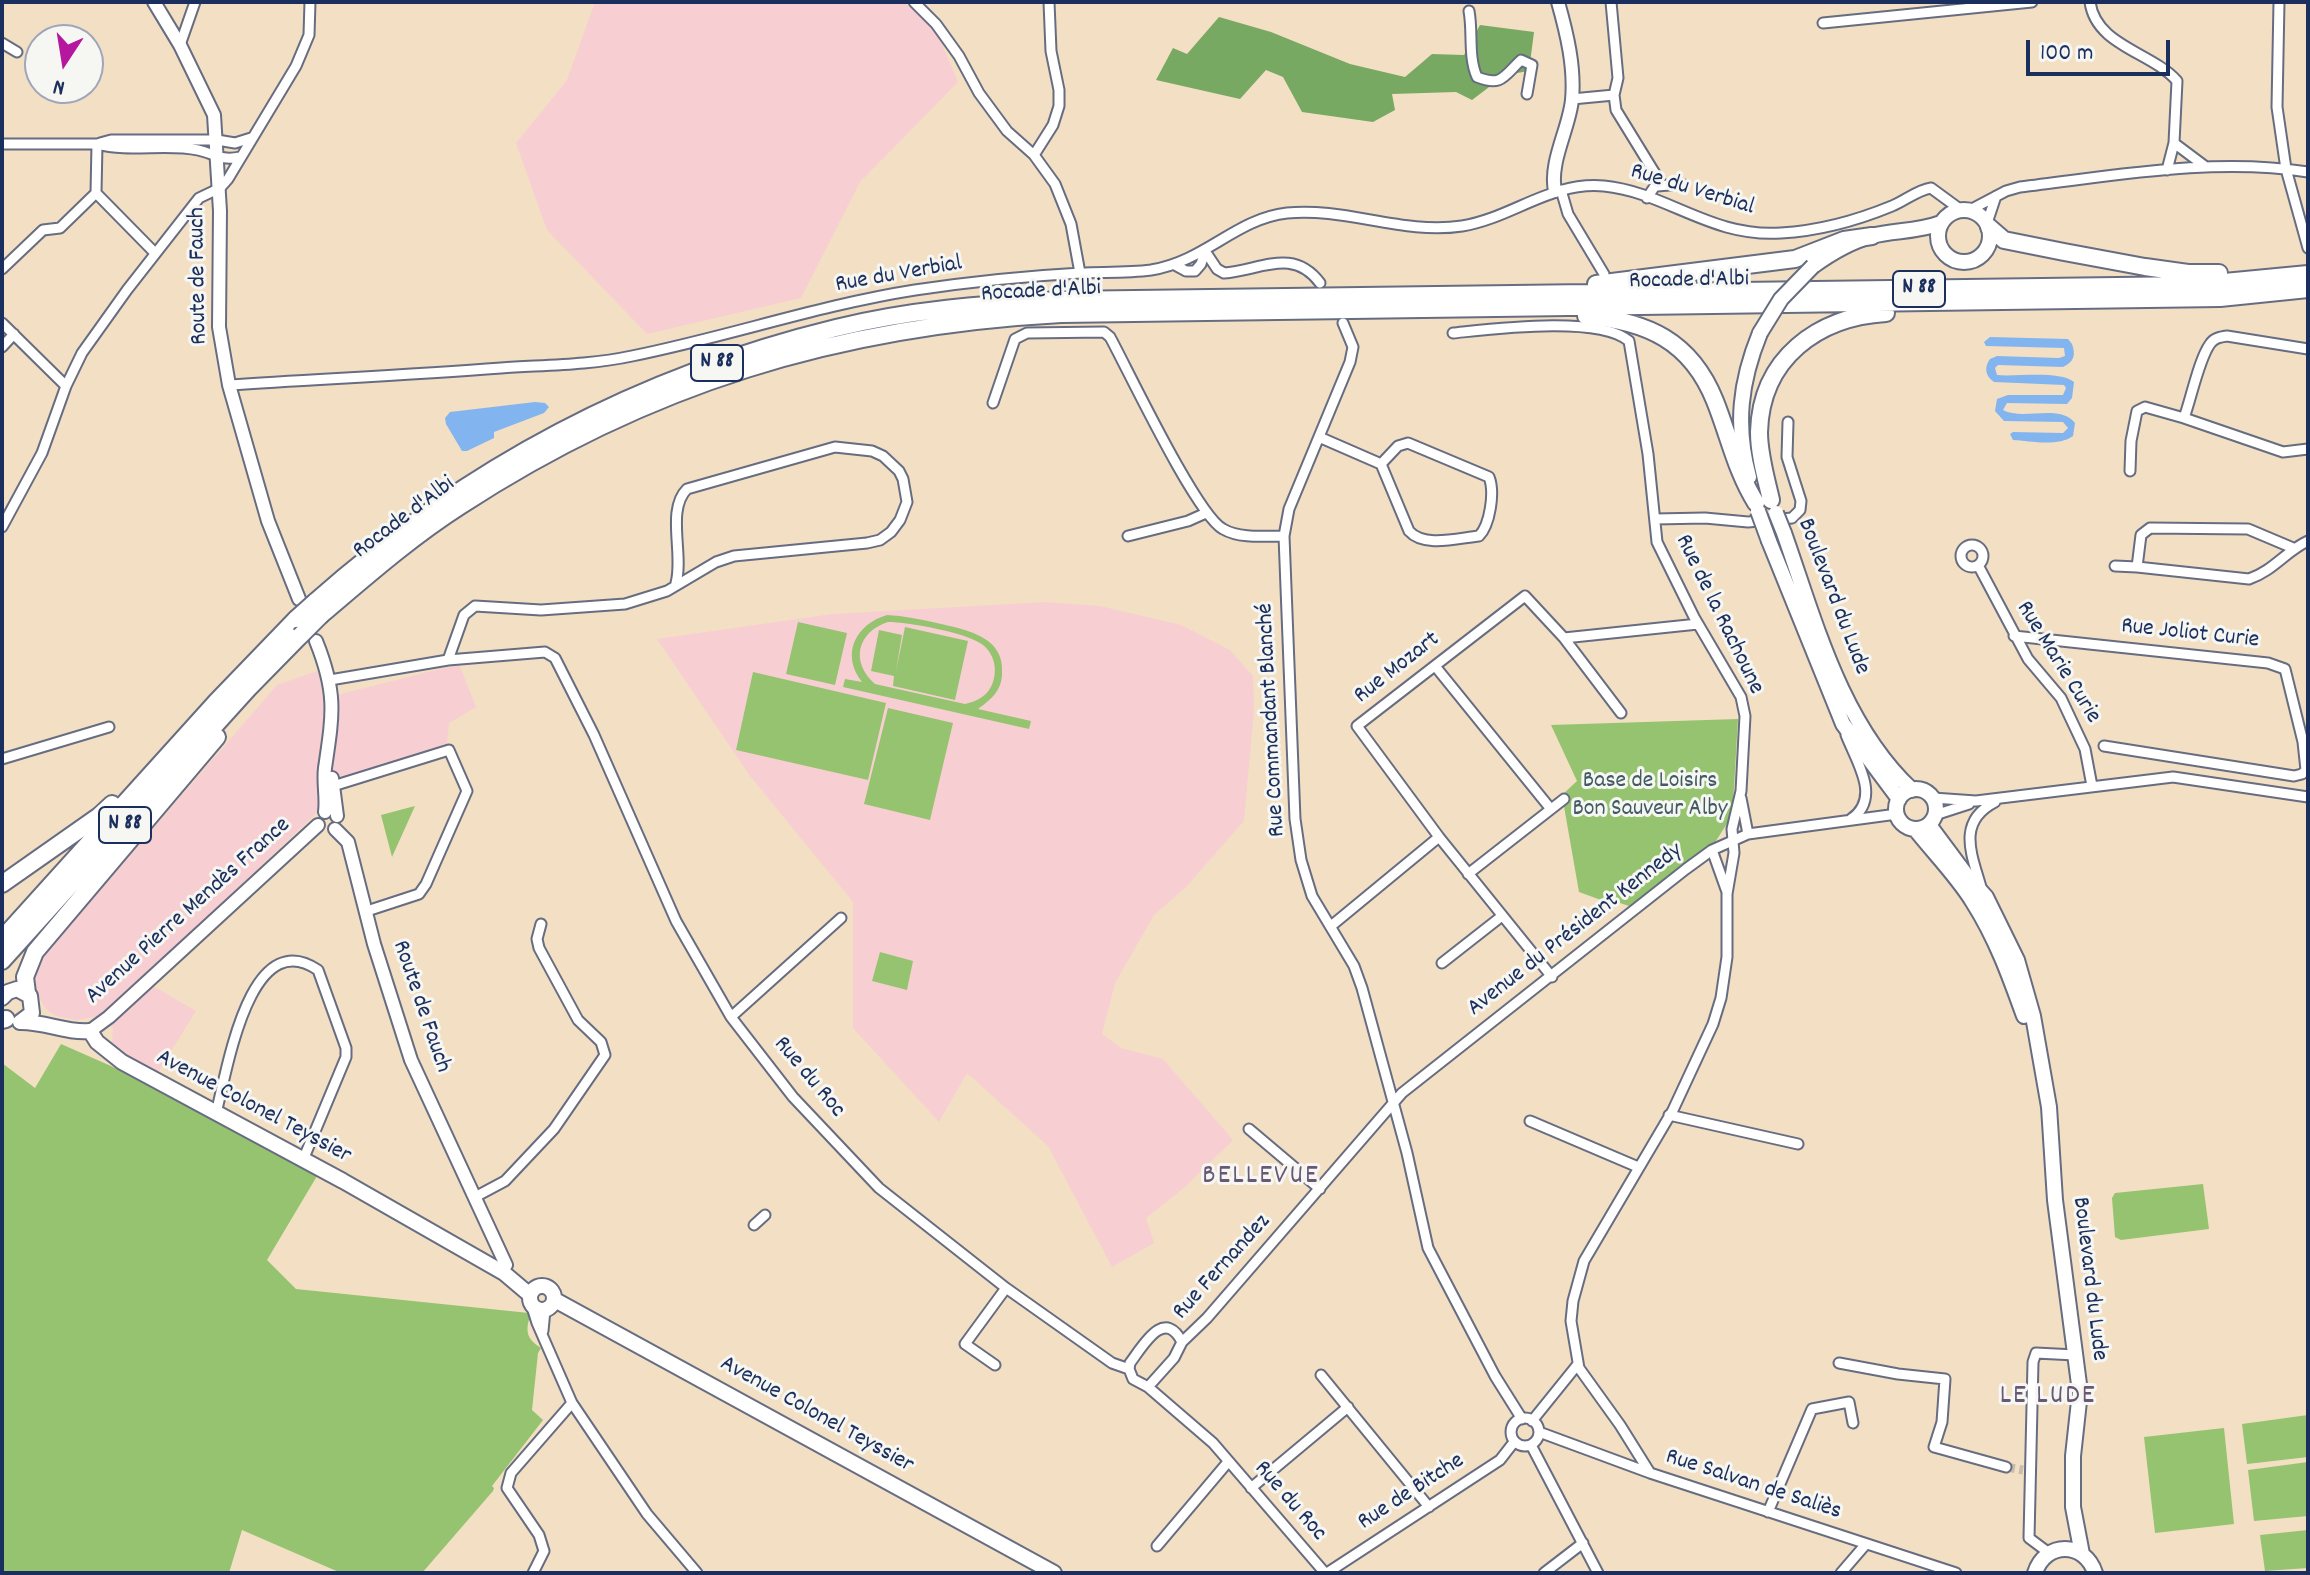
<!DOCTYPE html>
<meta charset="utf-8">
<style>
body{margin:0}
#map{position:relative;width:2310px;height:1575px;overflow:hidden;background:#f3dfc3;font-family:Dekko,sans-serif}
canvas{display:block}
.frame{position:absolute;inset:0;border:4px solid #1b2f5e;pointer-events:none}
.north{position:absolute;left:24px;top:24px;width:80px;height:80px;box-sizing:border-box;background:#f6f6f2;border:2px solid #9ea6b7;border-radius:50%;rotate:192deg;font-size:22px;font-weight:700;line-height:32px;text-align:center;color:#1b2f5e}
.north::after{content:'';display:block;margin:auto;width:28px;height:36px;background:#b5179e;clip-path:polygon(50% 0,100% 100%,50% 72%,0 100%)}
.scale{position:absolute;left:2026px;top:40px;width:144px;height:36px;box-sizing:border-box;border:4px solid #1b2f5e;border-top:0;padding-left:10px;font-size:24px;line-height:28px;white-space:nowrap;color:#1b2f5e;-webkit-text-stroke:6px #f6f6f2;paint-order:stroke}
</style>
<div id="map">
<canvas width="2310" height="1575"></canvas>
<div class="frame"></div>
<div class="north">N</div>
<div class="scale">100 m</div>
</div>
<script>
const ctx = document.querySelector('canvas').getContext('2d');
ctx.lineJoin = 'round';
function fillPath(path, color) {
  ctx.fillStyle = color;
  ctx.fill(path, 'evenodd');
}
function strokePath(path, color, width, dash) {
  ctx.strokeStyle = color;
  ctx.lineWidth = width;
  ctx.lineCap = dash ? 'butt' : 'round';
  ctx.setLineDash(dash || []);
  ctx.stroke(path);
}
function drawText(font, color, halo, rows, align = 'center') {
  ctx.font = font + ' Dekko,sans-serif';
  ctx.lineWidth = 6;
  ctx.setLineDash([]);
  ctx.textBaseline = 'middle';
  ctx.strokeStyle = halo;
  ctx.fillStyle = color;
  for (const [text, x, y, turn = 0] of rows) {
    ctx.save();
    ctx.translate(x, y);
    ctx.rotate((+turn || 0) * Math.PI / 180);
    ctx.textAlign = isNaN(turn) ? turn : align;
    if (halo) ctx.strokeText(text, 0, 0);
    ctx.fillText(text, 0, 0);
    ctx.restore();
  }
}
const built = new Path2D(`
 M595,2h312l30,30 21,50 -98,100 -59,116 -154,36 -100,-104 -31,-87 51,-63z
 M1045,602l55,4 81,19 49,25 23,26 1,34 -10,111 -58,66 -32,28 -39,68 -13,51 19,14 42,11 70,81 -47,46 -40,32 8,25 -42,24 -64,-121 -81,-73 -28,49 -86,-94v-126l-103,-126 -93,-137 175,-25z
 M459,664l17,43 -27,16 -3,32 -104,34 -201,190 55,32 -39,63 -31,-15 -14,-16 1,-16 -20,-10 -16,3 -21,-4 -10,-7 -15,-24 -1,-14 247,-286 40,-14 12,26z`);
const green = new Path2D(`
 M887,615c17,1 33,4 50,8 29,7 69,13 65,52 -1,17 -12,25 -24,34l53,12 -2,8 -186,-42 2,-8 17,3c-22,-28 -6,-58 25,-67zM888,622c20,0 75,10 92,21 13,8 18,24 13,39 -4,13 -15,19 -28,22l-90,-20c-25,-22 -18,-52 13,-62z
 M798,622l49,11 -12,52 -49,-11z
 M905,627l63,14 -13,59 -62,-14 1,-10 -23,-5 8,-41 23,5 -6,36z
 M753,672l133,31 -18,77 -132,-30z
 M888,708l65,15 -23,97 -66,-16z
 M1738,719l-5,86 -5,17 -14,22 -85,62 -9,-3 -9,6 -10,-9 -22,-8 -17,-97 15,-14 -26,-56z
 M415,806l-23,51 -11,-42z
 M880,952l33,9 -6,29 -35,-9z
 M61,1044l50,22 206,110 -50,84 29,29 233,24 1,3c-5,16 -3,23 11,32l-3,5 -6,57 11,10 -51,66 2,2 -1,3 -71,82h-81l-99,-43 -13,43h-227v-510l33,25z
 M2203,1184l6,45 -88,11 -6,-3 -3,-39 3,-5z
 M2308,1415v42l-61,7 -5,-40z
 M2224,1428l10,96 -79,9 -11,-96z
 M2308,1462v54l-54,5 -6,-51z
 M2308,1530v38l-43,3 -5,-36z`);
const forest = new Path2D(`
 M1219,17l52,15 79,32 55,13 27,-23 32,1 16,-30 54,7 -5,39 -24,4 -33,25 -16,-8 -64,2 3,16 -22,12 -71,-10 -19,-35 -17,-7 -26,29 -84,-19 17,-32 14,6z`);
const water = new Path2D(`
 M1990,337l78,2 4,5c4,11 2,18 -9,23l-65,-2 -3,3 2,7c20,2 62,-5 77,7l-2,16 -5,6 -60,-1 -4,7c20,11 57,-7 72,13l-2,13c-15,11 -43,5 -60,4l-3,-6 3,-2 50,1 5,-5 -5,-6 -59,-1 -9,-10 2,-12 11,-4h55l3,-7 -2,-3 -70,-3c-9,-6 -10,-15 -4,-23l7,-3 62,2 6,-2 -1,-8 -78,-2 -2,-4z
 M535,402l10,1 4,4 -5,6 -50,19v6l-27,13h-5l-16,-27 -1,-6 5,-6z`);
const minorTunnel = new Path2D(`
 M2006,1467l17,3`);
const minor = new Path2D(`
 M914,2l22,22 23,32 20,37 28,38 27,24 21,29 16,40 9,49
 M1611,2l7,76 -4,17 2,15 43,70 -12,18
 M2090,2c6,44 62,50 87,79l-3,62 -7,27
 M2279,2l-2,105 9,62 22,79
 M1469,11c4,21 -1,46 8,66 25,10 27,-1 44,-17l11,5 -5,29
 M1823,23l209,-21
 M2,43l15,9
 M180,45l15,-43
 M1572,99l42,-4
 M100,143l11,-3h106l18,3 16,-5
 M2174,143l32,24
 M2,144h95c33,9 68,-1 101,6 17,4 23,11 42,7
 M1034,155l19,-30 6,-19v-16l-8,-39 -2,-49
 M1657,186l25,-2
 M1561,190l7,24 36,60
 M96,193l59,60
 M1970,210l36,-19 14,-4c94,-11 193,-30 288,-15
 M1987,223l9,-27
 M1205,251l12,18 7,4c37,-3 69,-26 96,10
 M1175,265l11,6h9l6,-7 4,-13
 M2,269l41,-39 17,-2 36,-35 1,-49
 M2,323l64,63
 M1343,323l10,24 -3,15 -61,147 -5,27 11,283 6,41 11,36 42,70 8,22 45,165 21,95 67,128 27,43
 M1453,333c39,-4 146,-18 176,8l19,113 9,88 37,75 47,80 4,19 -4,75 -9,38 2,24 -7,41v63l-6,41 -8,26 -40,86 -89,151 -11,40 -2,20 8,47 41,57 30,48
 M2,347l12,-13
 M2308,349l-81,-13c-7,1 -13,2 -17,8 -11,15 -19,55 -26,74l99,34 25,-3
 M229,385c91,-6 181,-10 272,-17 43,-3 89,-3 131,-12 95,-19 187,-51 283,-66 54,-8 111,-14 166,-17 23,-1 47,0 70,-3 55,-9 84,-51 136,-57 58,-6 116,22 175,13 50,-8 89,-45 142,-40 62,6 107,52 177,47 36,-2 77,-13 111,-27 13,-5 25,-16 39,-18l30,22
 M993,403l22,-64 12,-6 77,-1 6,5c19,35 86,177 113,192 17,10 42,7 61,7
 M1319,437l62,27
 M1408,443l81,34c6,15 1,48 -10,59 -21,2 -55,12 -70,-5l-28,-67 17,-18z
 M2130,471l1,-30 6,-30 8,-4 39,11
 M1655,519l50,-1 43,4 44,-4 8,-8 1,-9 -14,-44 1,-35
 M2,527l40,-74 24,-67 16,-33 45,-63 72,-92 21,-10 8,-9 68,-113 13,-31 1,-33
 M1128,536l60,-15 18,-8
 M1961 556a11 11 0 1 1 22 0a11 11 0 1 1-22 0Z
 M2293,548l-45,-19 -98,-1 -9,7 -4,32 112,12c24,-8 37,-28 59,-38
 M1978,565l50,94 33,39 24,51 7,37
 M2115,566l22,1
 M2014,636l254,27 17,6 18,73 3,28 -4,4 -8,2 -190,-30
 M1564,638l134,-14
 M448,660l16,-45 11,-9 66,4 84,-6 42,-13 49,-29 18,-6 133,-13 13,-3 11,-8 9,-12 7,-18 -4,-23 -4,-8 -16,-15 -11,-5 -37,-4 -148,42c-21,21 -3,65 -11,94
 M1435,666l115,142
 M330,680l118,-20 97,-8 10,6 39,77 82,186 55,96 62,80 86,91 127,100 106,75 17,6 4,10 15,8 65,56 112,130
 M1846,735c10,26 36,63 5,84
 M2,759l107,-32
 M333,786l116,-36 18,41 -41,93 -7,10 -52,17
 M1741,798l7,36
 M1933,798l43,3 197,-24 135,20
 M1935,815l34,-11
 M1712,850l15,42
 M1468,874l96,-75
 M1981,887c-9,-32 -25,-65 14,-85
 M1331,926l108,-89
 M1442,963l60,-47
 M1552,977l-113,-140 -82,-111 168,-130 39,42 57,75
 M731,1017l110,-99
 M216,1113c11,-41 33,-190 102,-143l28,78v9l-43,103
 M1669,1115l129,29
 M1530,1121l108,46
 M1249,1129l71,60
 M475,1197l30,-16 49,-52 51,-74 -4,-13 -23,-22 -39,-72 -2,-9 4,-15
 M754,1225l11,-10
 M531,1304l6,19 35,80 75,111 50,59
 M543,1331l2,-21
 M1839,1363l59,11 47,5 -3,43 -8,25 72,20
 M995,1365l-30,-21 41,-56
 M1129,1369l1,-6c13,-17 34,-56 52,-21
 M1321,1375l108,132
 M1148,1387l26,-29 8,-16 25,-24 195,-225 284,-224 26,-19 36,-16 149,-20
 M1511 1432a14 14 0 1 1 28 0a14 14 0 1 1-28 0Z
 M1532,1421l46,-57
 M1539,1432l111,41 306,100
 M1531,1445l67,128
 M1251,1488l97,-81
 M1768,1512l44,-103 37,-7 4,21
 M1157,1546l71,-84
 M2049,1553l-20,-15 4,-176 3,-9 39,2
 M533,1573l11,-22 -5,-16 -32,-47 4,-15 61,-70
 M1327,1573l173,-113 14,-18
 M1544,1573l39,-30
 M1841,1573l25,-29`);
const tertiary = new Path2D(`
 M154,2l26,43 34,70 6,96 -1,116 10,58 39,136 31,78
 M1555,191c-6,-29 14,-62 17,-91 3,-33 -5,-66 -14,-98
 M316,641c21,52 17,73 9,127 -2,15 2,29 0,44
 M332,778l5,38
 M335,829l13,13 26,102 37,116 95,205
 M90,1031l19,-14 209,-192`);
const secondary = new Path2D(`
 M1938 236a26 26 0 1 1 52 0a26 26 0 1 1-52 0Z
 M1813,266c18,-13 36,-24 58,-30 23,-6 46,-4 70,-13
 M1749,477c-14,-51 -9,-95 11,-144
 M1784,533c31,88 57,191 128,257
 M1769,541l74,183 56,75
 M1896 809a20 20 0 1 1 40 0a20 20 0 1 1-40 0Z
 M1929,825l38,51 19,21 31,63 16,56 16,91 6,93 25,192 -7,64v51l9,47
 M1915,829c19,24 42,47 58,73 23,36 37,75 51,114
 M2,998l6,-6 9,-3 13,7 2,17 -12,9
 M21,1022c26,0 44,11 69,9l7,11 25,20 221,119 161,92 26,22
 M530 1298a12 12 0 1 1 24 0a12 12 0 1 1-24 0Z
 M555,1300l499,273
 M2035,1573c10,-32 50,-32 60,0`);
const trunk = new Path2D(`
 M1989,227l15,13 60,12 81,15 43,6h31
 M1596,284l199,-25 49,-19 28,-4
 M1586,316c61,5 105,25 129,85 14,35 21,70 41,102
 M1771,500c-5,-22 -12,-45 -12,-68 2,-74 59,-115 127,-119
 M315,602c152,-135 324,-226 521,-274 73,-18 149,-24 223,-28l1134,-15 115,-11
 M321,615c45,-38 89,-77 139,-109 187,-122 378,-180 601,-192l1159,-16 88,-9
 M2,884l97,-68 13,-12
 M2,939l214,-237 80,-83
 M2,961l246,-272 52,-53
 M27,993l-2,-16 10,-25 182,-215
 M2,1020l4,-1`);
const secondaryBridge = new Path2D(`
 M1760,333l21,-34 32,-33
 M1758,511l11,30
 M1776,513l8,20`);
const trunkBridge = new Path2D(`
 M296,619l19,-17
 M300,636l21,-21`);
const shields = [
 [1919,289,52],
 [717,363,52],
 [125,825,52]
];
const shieldNames = [
 ["N 88",1919,289],
 ["N 88",717,363],
 ["N 88",125,825]
];
const streetNames = [
 ["Rue du Verbial",1692,191,17],
 ["Route de Fauch",200,276,-91],
 ["Rue du Verbial",899,276,-10],
 ["Rocade d'Albi",1689,282,-1],
 ["Rocade d'Albi",1041,293,-3],
 ["Rocade d'Albi",405,519,-37],
 ["Boulevard du Lude",1832,597,69],
 ["Rue de la Rachoune",1718,615,64],
 ["Rue Joliot Curie",2190,635,6],
 ["Rue Marie Curie",2057,663,58],
 ["Rue Mozart",1398,669,-38],
 ["Rue Commandant Blanché",1273,720,-93],
 ["Avenue Pierre Mendès France",189,912,-42],
 ["Avenue du Président Kennedy",1576,931,-38],
 ["Route de Fauch",420,1007,71],
 ["Rue du Roc",808,1078,50],
 ["Avenue Colonel Teyssier",253,1108,28],
 ["Rue Fernandez",1223,1268,-48],
 ["Boulevard du Lude",2088,1279,83],
 ["Avenue Colonel Teyssier",816,1416,29],
 ["Rue Salvan de Saliès",1753,1486,18],
 ["Rue de Bitche",1412,1493,-33],
 ["Rue du Roc",1289,1502,49]
];
const parkNames = [
 ["Base de Loisirs",1650,783],
 ["Bon Sauveur Alby",1650,811]
];
const quarterNames = [
 ["BELLEVUE",1261,1178],
 ["LE LUDE",2048,1398]
];
fillPath(built, '#f7cfd2');
fillPath(green, '#96c370');
fillPath(forest, '#78a962');
fillPath(water, '#82b5ef');
strokePath(minorTunnel, '#c8bcaf', 9, [9, 4.5]);
strokePath(minor, '#676d81', 13);
strokePath(tertiary, '#676d81', 16);
strokePath(secondary, '#676d81', 18);
strokePath(trunk, '#676d81', 20);
strokePath(minor, '#fff', 9);
strokePath(tertiary, '#fff', 12);
strokePath(secondary, '#fff', 14);
strokePath(trunk, '#fff', 16);
strokePath(secondaryBridge, '#676d81', 18, []);
strokePath(trunkBridge, '#676d81', 20, []);
strokePath(secondaryBridge, '#fff', 14);
strokePath(trunkBridge, '#fff', 16);
for (const [x, y, w] of shields) {
  const box = new Path2D();
  box.roundRect(x - w / 2, y - 18, w, 36, 6);
  ctx.fillStyle = '#f6f6f2';
  ctx.fill(box);
  strokePath(box, '#1b2f5e', 2);
}
drawText('bold 22px', '#1b2f5e', null, shieldNames);
drawText('24px', '#1b2f5e', '#f6f6f2', streetNames);
drawText('24px', '#405b63', '#f6f6f2', parkNames);
ctx.letterSpacing = '2px';
drawText('28px', '#685875', '#f6f6f2', quarterNames);
ctx.letterSpacing = '0px';
</script>
